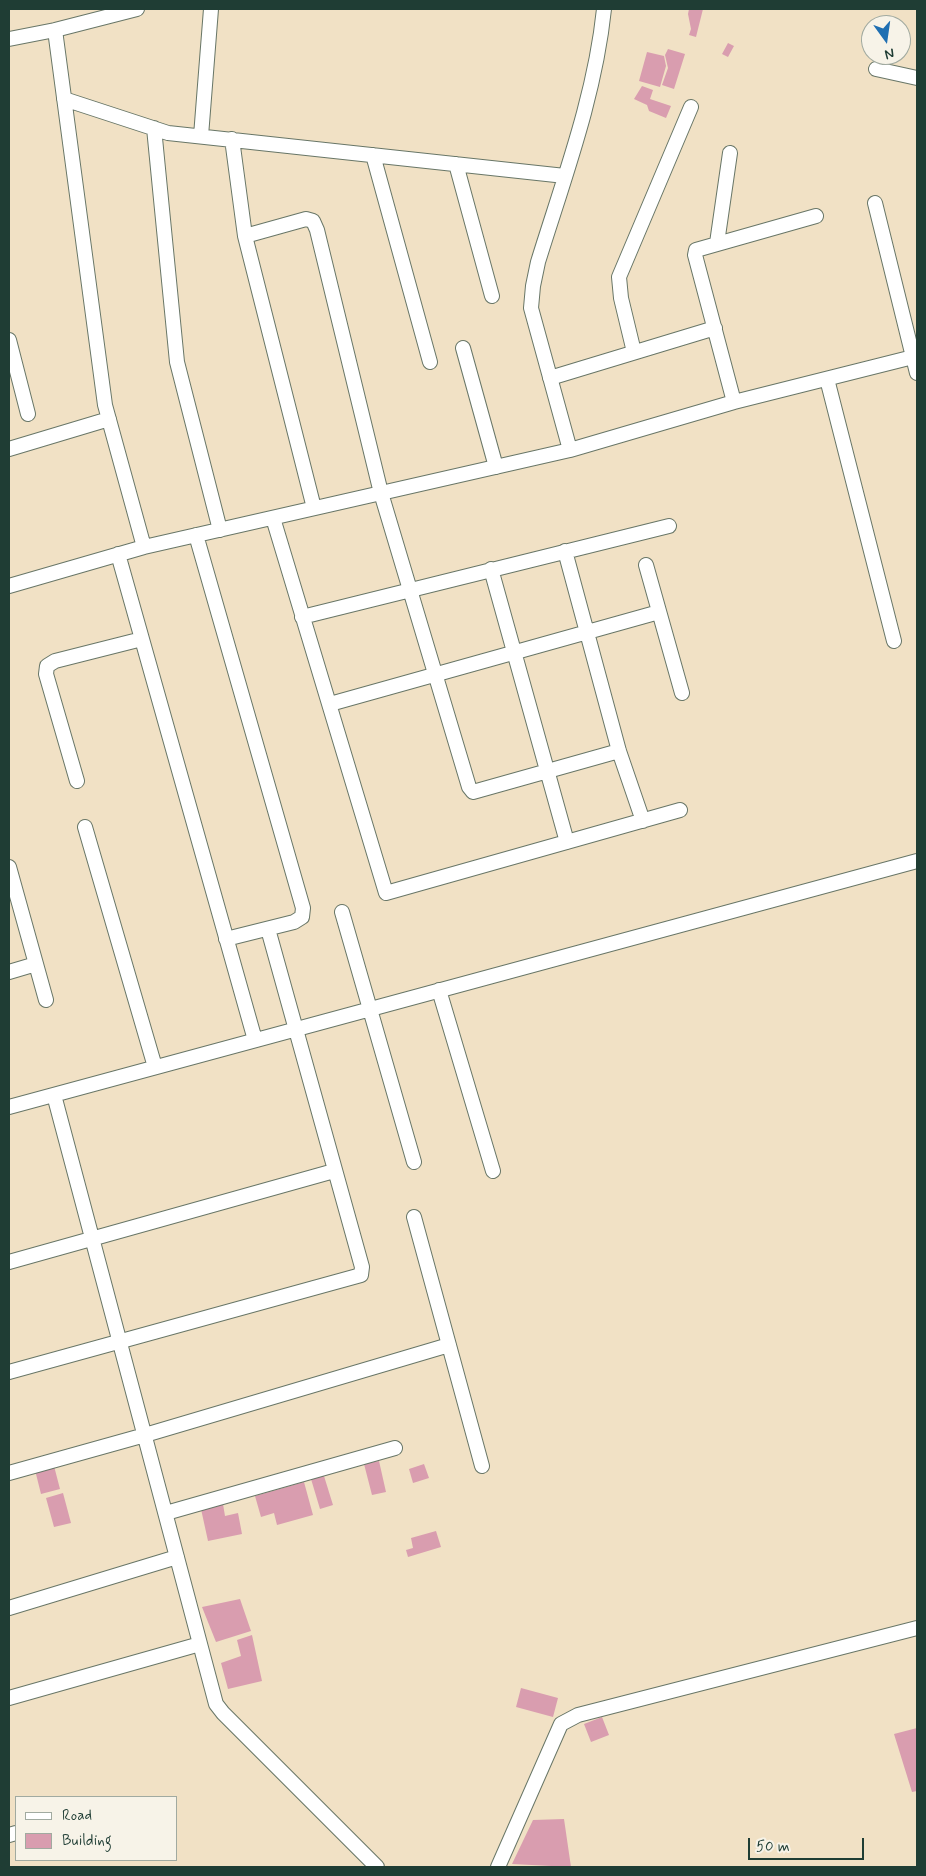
<!DOCTYPE html>
<style>
body{margin:0}
#map{position:relative;width:926px;height:1876px;overflow:hidden;background:#f1e1c5;font-family:Mynerve,sans-serif}
canvas{display:block}
.frame{position:absolute;inset:0;border:10px solid #1f3d34;pointer-events:none}
.legend{position:absolute;left:15px;top:1796px;width:162px;height:65px;box-sizing:border-box;background:#f7f3e8;border:1px solid #a1aaa0;margin:0;padding:6px 9px;list-style:none;font-size:15px;color:#1f3d34}
.legend li{display:flex;align-items:center;gap:10px;height:25px}
.legend b{width:25px;border:1px solid #a1aaa0}
.north{position:absolute;left:861px;top:15px;width:50px;height:50px;box-sizing:border-box;background:#f7f3e8;border:1px solid #a1aaa0;border-radius:50%;rotate:166deg;font-size:14px;font-weight:700;line-height:20px;text-align:center;color:#1f3d34}
.north::after{content:'';display:block;margin:auto;width:18px;height:22px;background:#1f6fb2;clip-path:polygon(50% 0,100% 100%,50% 72%,0 100%)}
.scale{position:absolute;left:748px;top:1838px;width:116px;height:22px;box-sizing:border-box;border:2px solid #1f3d34;border-top:0;padding-left:6px;font-size:15px;line-height:18px;white-space:nowrap;color:#1f3d34;-webkit-text-stroke:4px #f7f3e8;paint-order:stroke}
</style>
<div id="map">
<canvas width="926" height="1876"></canvas>
<div class="frame"></div>
<ul class="legend">
<li><b style="height:6px;background:#fff"></b>Road</li>
<li><b style="height:14px;background:#d99daf"></b>Building</li>
</ul>
<div class="north">N</div>
<div class="scale">50 m</div>
</div>
<script>
const ctx = document.querySelector('canvas').getContext('2d');
ctx.lineJoin = 'round';
function fillPath(path, color) {
  ctx.fillStyle = color;
  ctx.fill(path, 'evenodd');
}
function strokePath(path, color, width, dash) {
  ctx.strokeStyle = color;
  ctx.lineWidth = width;
  ctx.lineCap = dash ? 'butt' : 'round';
  ctx.setLineDash(dash || []);
  ctx.stroke(path);
}
const building = new Path2D(`
 M689,9h14l-7,28 -7,-2 2,-6 -3,-15z
 M728,43l6,3 -6,11 -6,-3z
 M668,49l17,5 -11,35 -12,-4 6,-17 -3,-13z
 M647,52l17,4 2,10 -6,21 -21,-6z
 M642,86l11,4 -3,9 21,7 -5,12 -17,-7 -2,-6 -13,-6z
 M379,1461l7,31 -14,3 -8,-31z
 M424,1464l5,14 -16,5 -4,-14z
 M54,1466l6,23 -19,5 -6,-24z
 M324,1476l9,29 -13,4 -9,-30z
 M304,1482l9,33 -36,10 -3,-12 -13,4 -6,-21z
 M63,1493l8,30 -17,4 -8,-29z
 M223,1504l2,12 13,-3 4,21 -34,7 -7,-32z
 M436,1531l5,16 -33,10 -2,-7 7,-2 -2,-10z
 M240,1599l11,32 -35,11 -14,-35z
 M252,1635l10,46 -34,8 -7,-26 20,-7 -4,-16z
 M521,1688l37,10 -5,19 -37,-10z
 M602,1717l7,18 -18,7 -7,-18z
 M917,1728v63l-5,1 -18,-58z
 M564,1819l7,48 -59,-3 21,-44z`);
const minor = new Path2D(`
 M55,30l50,375 39,142
 M9,39l46,-9 82,-21
 M876,69l41,9
 M64,99l104,34 397,43
 M154,128l23,234 43,168
 M201,136l10,-127
 M232,139l13,97 69,272
 M373,155l57,207
 M456,164l36,132
 M875,203l42,170
 M245,236l61,-17 7,2 4,9 64,263 88,294 4,5 146,-41
 M717,243l13,-90
 M9,340l19,74
 M463,348l33,119
 M634,352l-13,-54 -2,-21 72,-170
 M550,378l165,-50
 M827,379l67,262
 M734,402l-39,-147 1,-5 120,-34
 M9,449l100,-30
 M570,450l-39,-142 2,-22 5,-24c26,-84 57,-166 66,-253
 M273,518l113,375 294,-83
 M196,535l107,373 -1,9 -8,5 -68,17
 M565,551l54,200 24,70
 M118,554l137,486
 M646,565l36,128
 M491,569l76,273
 M9,586l135,-39 426,-97 164,-48 183,-46
 M302,617l367,-91
 M330,704l329,-92
 M77,781l-31,-107 1,-8 8,-5 87,-22
 M85,827l70,240
 M9,867l37,133
 M342,912l72,250
 M9,972l27,-8
 M439,990l54,181
 M54,1095l162,609 7,9 154,154
 M9,1107l908,-246
 M414,1217l68,249
 M9,1262l325,-91
 M9,1372l352,-97 1,-8 -94,-338
 M9,1473l136,-38 304,-90
 M166,1513l229,-65
 M9,1608l168,-51
 M9,1698l191,-54
 M9,1835l7,-2
 M498,1867l63,-143 17,-9 339,-87`);
fillPath(building, '#d99daf');
strokePath(minor, '#687667', 16);
strokePath(minor, '#fff', 14);
</script>
